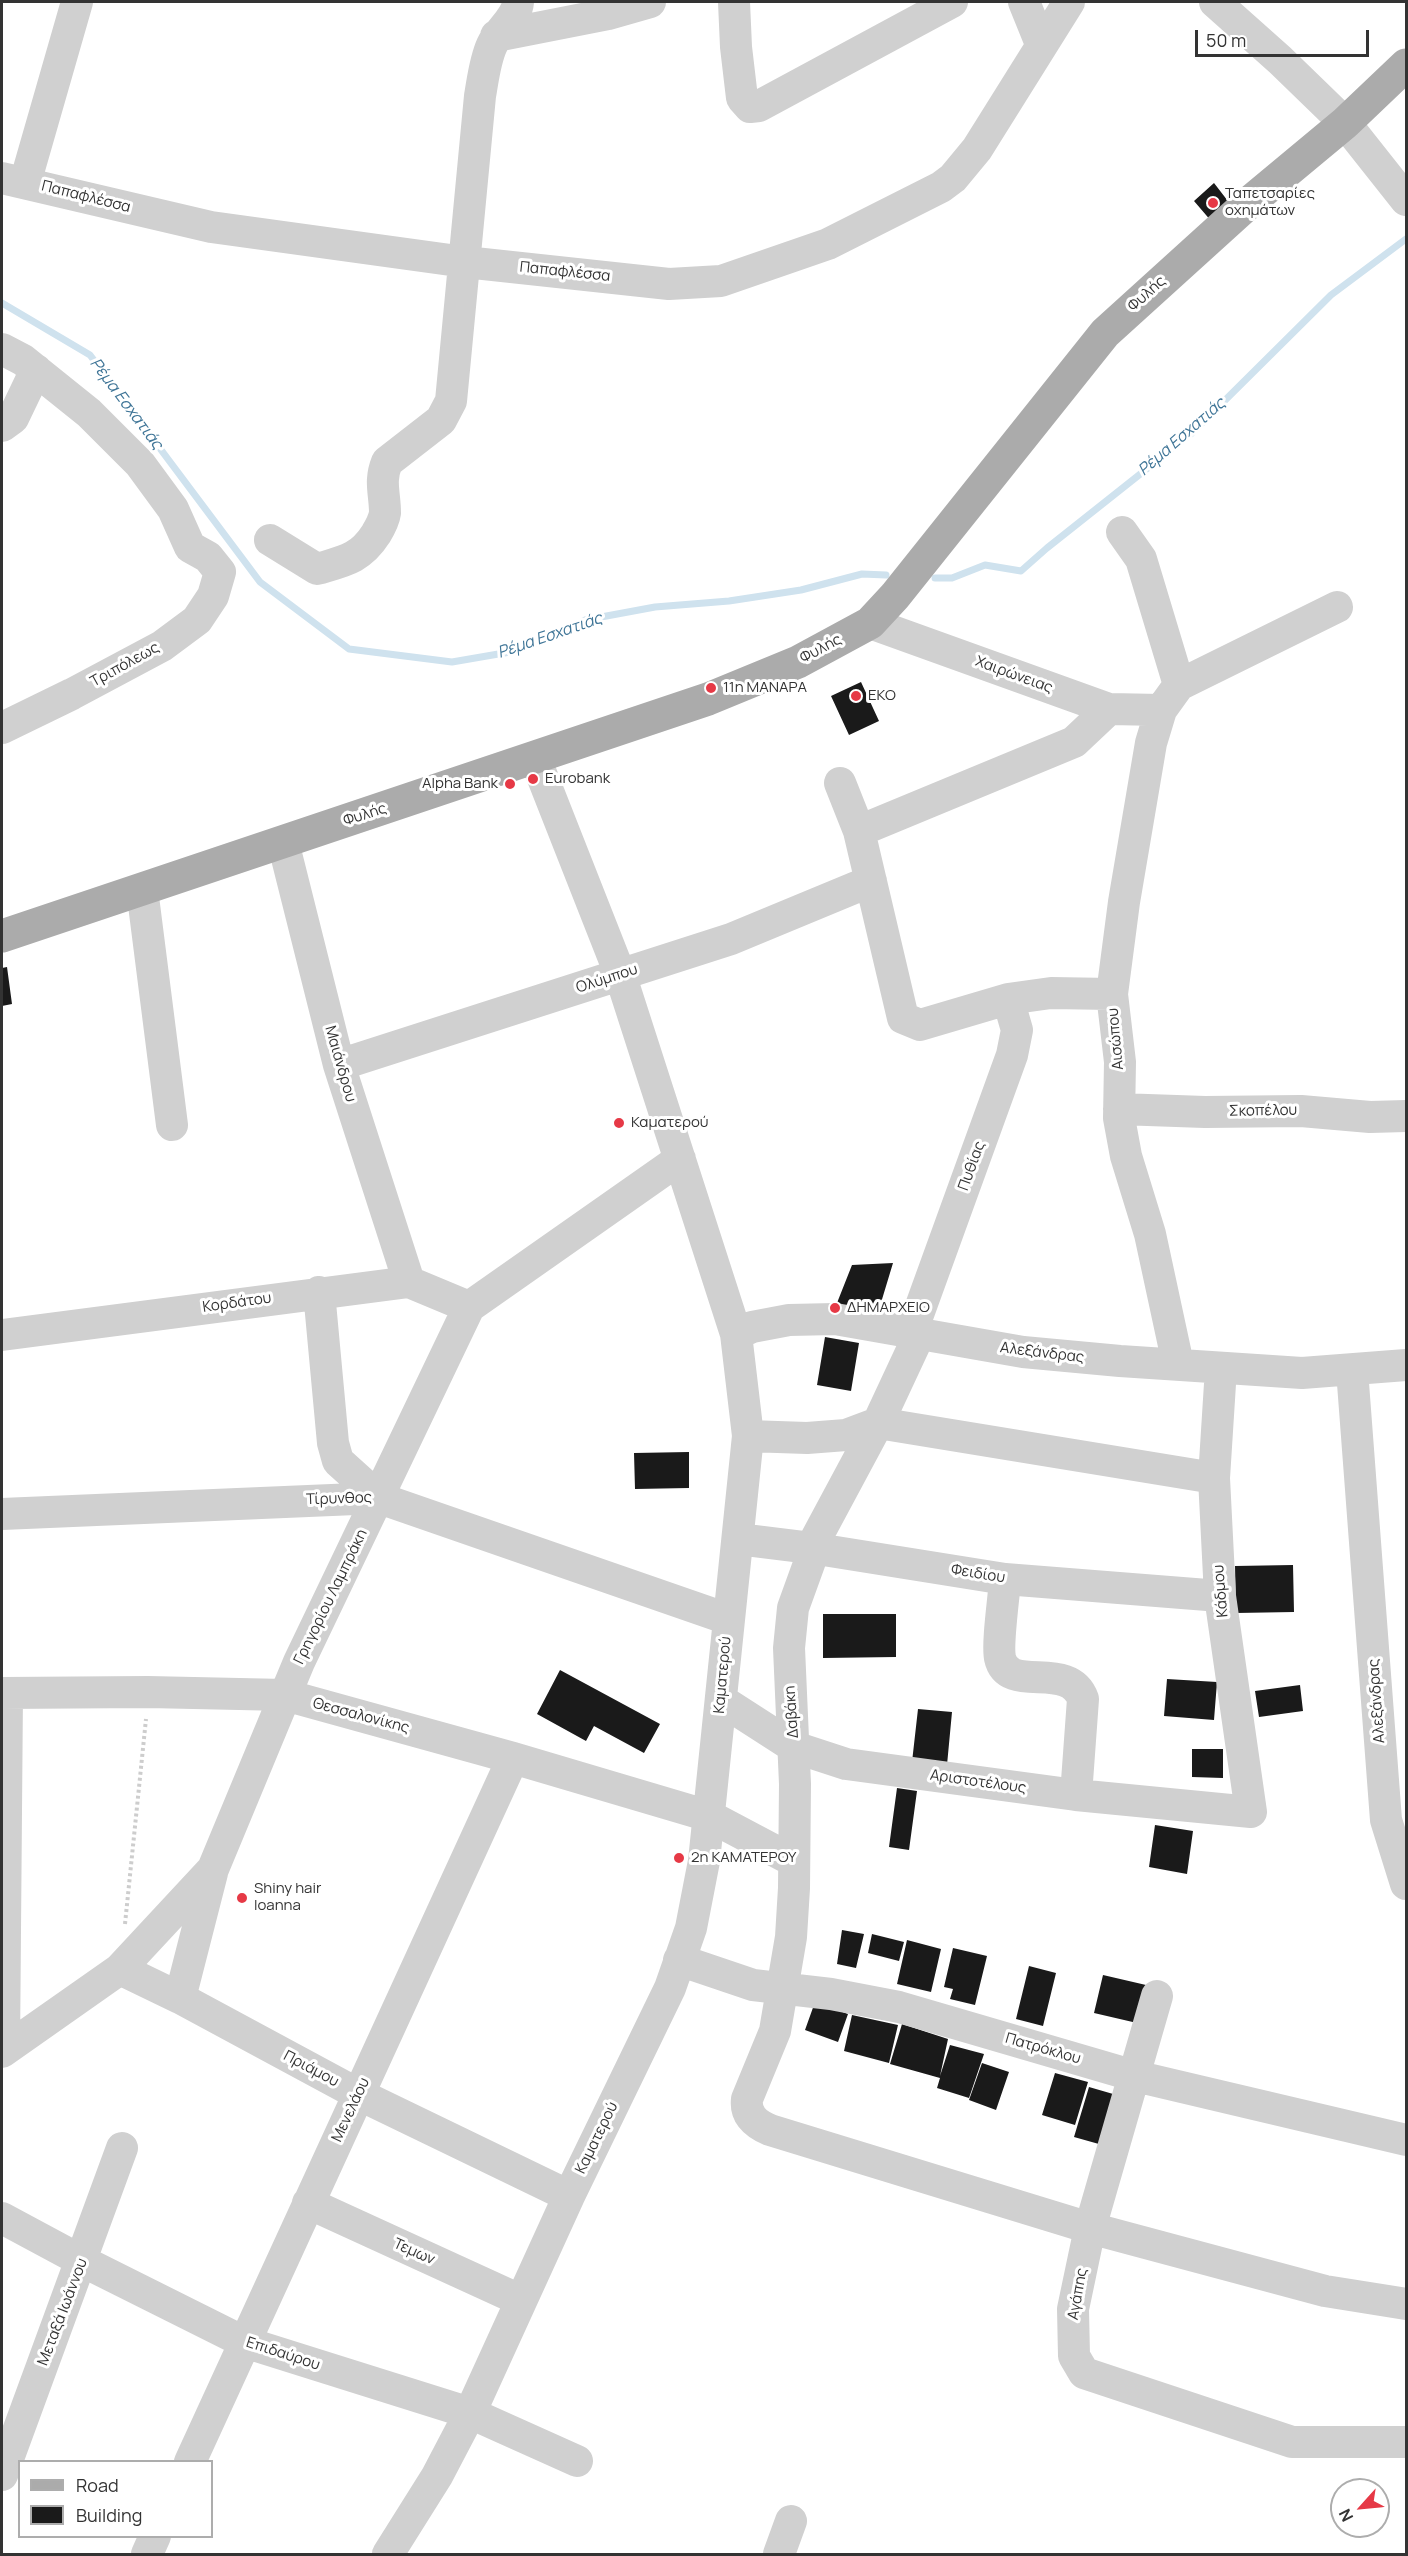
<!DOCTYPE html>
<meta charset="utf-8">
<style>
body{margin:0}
#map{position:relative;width:1408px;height:2556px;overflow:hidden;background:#fff;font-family:Manrope,sans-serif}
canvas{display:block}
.frame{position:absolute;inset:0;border:3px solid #333;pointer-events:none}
.legend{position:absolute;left:18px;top:2460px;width:195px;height:78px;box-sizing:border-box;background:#fff;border:2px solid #adadad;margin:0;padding:8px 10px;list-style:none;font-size:18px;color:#333}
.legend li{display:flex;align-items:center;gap:12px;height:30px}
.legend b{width:30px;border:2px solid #adadad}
.north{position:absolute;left:1330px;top:2478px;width:60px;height:60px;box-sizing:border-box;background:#fff;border:2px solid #adadad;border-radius:50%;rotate:243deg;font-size:16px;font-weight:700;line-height:24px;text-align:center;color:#333}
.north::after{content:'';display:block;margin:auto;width:21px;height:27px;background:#e63946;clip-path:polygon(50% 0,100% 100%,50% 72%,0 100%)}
.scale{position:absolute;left:1195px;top:30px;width:174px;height:27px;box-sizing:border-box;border:3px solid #333;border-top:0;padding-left:8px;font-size:18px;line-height:21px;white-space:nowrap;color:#333;-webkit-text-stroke:4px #fff;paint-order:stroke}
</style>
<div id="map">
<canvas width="1408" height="2556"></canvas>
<div class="frame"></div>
<ul class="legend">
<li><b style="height:8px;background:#ababab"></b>Road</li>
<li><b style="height:16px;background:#1a1a1a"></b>Building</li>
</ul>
<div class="north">N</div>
<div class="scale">50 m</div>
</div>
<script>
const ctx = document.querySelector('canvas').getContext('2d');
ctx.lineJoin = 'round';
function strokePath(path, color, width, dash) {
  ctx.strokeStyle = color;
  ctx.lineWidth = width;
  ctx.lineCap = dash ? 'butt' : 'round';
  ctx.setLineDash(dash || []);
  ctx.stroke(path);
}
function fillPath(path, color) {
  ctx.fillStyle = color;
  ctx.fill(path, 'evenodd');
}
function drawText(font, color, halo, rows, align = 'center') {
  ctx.font = font + ' Manrope,sans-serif';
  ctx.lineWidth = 6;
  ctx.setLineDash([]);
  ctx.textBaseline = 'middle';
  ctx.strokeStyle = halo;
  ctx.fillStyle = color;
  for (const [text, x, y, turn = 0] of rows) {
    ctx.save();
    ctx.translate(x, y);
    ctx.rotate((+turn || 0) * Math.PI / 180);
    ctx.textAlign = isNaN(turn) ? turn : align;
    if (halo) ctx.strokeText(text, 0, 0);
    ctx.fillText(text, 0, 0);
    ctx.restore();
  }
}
const stream = new Path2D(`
 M2,303l88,52 170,227 89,67 103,13 58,-10 38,-13 37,-19 70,-13 74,-6 72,-11 61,-16 24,1
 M935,578h17l33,-13 36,6 26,-23 145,-115 139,-138 75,-56`);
const building = new Path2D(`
 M1214,183l17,22 -19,17 -18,-21z
 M861,682l18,39 -30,14 -18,-39z
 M7,967l5,37 -10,2v-38z
 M893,1263l-13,43 -45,2 17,-43z
 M825,1337l34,6 -8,48 -34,-6z
 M689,1452v36l-54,1 -1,-36z
 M1293,1565l1,47 -58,1 -1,-47z
 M823,1614h73v43l-73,1z
 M560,1670l100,54 -16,29 -50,-27 -8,15 -49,-27z
 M1167,1679l50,3 -3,38 -50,-4z
 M1300,1685l3,26 -44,6 -4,-26z
 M918,1709l34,3 -5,53 -35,-3z
 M1192,1749h31v29l-31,-1z
 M897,1788l20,3 -8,59 -20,-3z
 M1155,1825l38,6 -6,43 -38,-7z
 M842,1930l22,4 -8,34 -19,-4z
 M872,1934l32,8 -5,19 -31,-8z
 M907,1940l34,9 -10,43 -34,-8z
 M953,1948l34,8 -12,49 -25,-6 3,-10 -9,-2z
 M1029,1966l27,7 -13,53 -27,-7z
 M1103,1975l43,10 -9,38 -43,-10z
 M815,2002l33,12 -10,28 -33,-12z
 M852,2015l46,10 -9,38 -45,-12z
 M902,2024l46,15 -8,37 10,-31 34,9 -15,44 -32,-10 3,-10 -50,-14z
 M982,2063l27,9 -13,38 -27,-10z
 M1055,2073l33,9 -13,43 -33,-10z
 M1089,2087l31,9 -14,50 -32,-9z`);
const path = new Path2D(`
 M125,1924l21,-205`);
const minor = new Path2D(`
 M734,2l2,45 6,51 8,9 9,-1 193,-104
 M1024,2l17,42
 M1215,2l65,58 65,63 61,77
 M496,36l112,-22 42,-12
 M2,178l209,49 254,35 204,22 52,-3 107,-37 113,-57 12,-9 24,-29 92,-147
 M25,183l52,-181
 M2,349l21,11 66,53 51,51 33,45 17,38 18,10 12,15 -7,24 -16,24 -35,26 -90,48 -70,34
 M2,426l11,-8 23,-48
 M1122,532l19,27 38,126
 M270,540l47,29c27,-8 43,-10 59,-35 3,-5 8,-14 9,-21 0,-20 -6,-31 2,-51l54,-42 10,-19 29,-305c3,-17 5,-36 12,-51 7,-15 25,-27 26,-43
 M870,623l239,86 52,1
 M840,783l19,48 44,187 17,7 88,-26 43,-6 61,1
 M859,831l215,-89 35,-33
 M283,842l56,223 70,217
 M142,889l30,236
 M339,1065l392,-126 140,-58
 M1119,1109l86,3 96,-1 69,6 36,-1
 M319,1292l14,151 5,18 41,37
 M912,1331l100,-276 5,-25 -9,-31
 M920,1333l-42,90 -67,125 -1,13 -17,47 -4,40 6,136 -1,104 -3,49 -16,94 -28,68c-2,16 9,25 23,31l320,98 235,63 81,13
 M736,1334l16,-7 37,-7 46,-1 188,33 97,9 182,12 104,-8
 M2,1335l407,-53 60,25
 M1178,1364l-28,-130 -24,-78 -7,-38 1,-56 -8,-68 12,-92 27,-159 10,-33 18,-25 158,-78
 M1352,1370l34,450 20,64
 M748,1436l59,2 39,-3 32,-12 336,55
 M2,1514l377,-16 349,121
 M738,1539l73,9 194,31 215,17
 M1005,1579c-1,18 -8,64 -5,79 8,37 69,1 83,41l-7,96
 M2,1693l146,-1 137,3 228,63 196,58 85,45
 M721,1700l73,47 52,17 230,31 175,17 -31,-216 -6,-118 7,-110
 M679,1960l74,25 78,9 68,13 236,69 271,64
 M120,1969l60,29 178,96 211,102
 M1157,1996l-67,232 -17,81 1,47 10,17 208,69h114
 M180,1998l32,-125
 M4,2049l3,-356
 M2,2052l118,-83 93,-100 86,-207 170,-355 211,-148
 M308,2203l212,97
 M2,2218l80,43 162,81 226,71 107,48
 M190,2462l323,-704
 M2,2475l120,-327
 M147,2554l8,-18
 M388,2554l49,-78 33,-63 99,-217 101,-208 21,-60 13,-67 44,-425 -12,-102 -116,-360 -85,-216
 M779,2554l12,-33`);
const major = new Path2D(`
 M2,936l706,-237 90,-37 72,-39 25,-27 210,-263 139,-126 101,-84 61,-58`);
const markers = [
 [1213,203,6,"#e63946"],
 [711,688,6,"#e63946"],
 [856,696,6,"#e63946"],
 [533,779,6,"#e63946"],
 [510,784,6,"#e63946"],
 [619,1123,6,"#e63946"],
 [835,1308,6,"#e63946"],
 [679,1858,6,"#e63946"],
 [242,1898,6,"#e63946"]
];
const poiNames = [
 ["Ταπετσαρίες",1225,194],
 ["οχημάτων",1225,211],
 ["11η ΜΑΝΑΡΑ",723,688],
 ["EKO",868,696],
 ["Eurobank",545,779],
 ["Alpha Bank",498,784,"right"],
 ["Καματερού",631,1123],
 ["ΔΗΜΑΡΧΕΙΟ",847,1308],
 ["2η ΚΑΜΑΤΕΡΟΥ",691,1858],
 ["Shiny hair",254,1889],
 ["Ioanna",254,1906]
];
const streetNames = [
 ["Παπαφλέσσα",86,197,14],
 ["Παπαφλέσσα",565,272,6],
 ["Φυλής",1147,294,-42],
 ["Φυλής",821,649,-28],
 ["Τριπόλεως",125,665,-29],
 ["Χαιρώνειας",1014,675,20],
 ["Φυλής",365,815,-18],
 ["Ολύμπου",607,979,-18],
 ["Αισώπου",1116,1039,-95],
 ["Μαιάνδρου",340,1064,74],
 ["Σκοπέλου",1263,1111,-1],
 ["Πυθίας",972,1166,-70],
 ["Κορδάτου",237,1303,-8],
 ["Αλεξάνδρας",1042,1353,7],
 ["Τίρυνθος",339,1499,-2],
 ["Φειδίου",978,1574,9],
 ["Κάδμου",1221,1591,-95],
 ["Γρηγορίου Λαμπράκη",331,1597,-64],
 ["Καματερού",723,1675,-85],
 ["Αλεξάνδρας",1377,1701,-94],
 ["Δαβάκη",792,1712,-94],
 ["Θεσσαλονίκης",361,1716,15],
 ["Αριστοτέλους",978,1782,8],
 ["Πατρόκλου",1043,2049,16],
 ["Πριάμου",311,2069,28],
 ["Μενελάου",351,2110,-65],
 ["Καματερού",597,2138,-64],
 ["Τεμων",414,2252,24],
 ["Αγάπης",1078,2294,-80],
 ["Μεταξά Ιωάννου",63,2312,-69],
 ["Επιδαύρου",283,2354,18]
];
const waterNames = [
 ["Ρέμα Εσχατιάς",126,404,53],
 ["Ρέμα Εσχατιάς",1182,437,-41],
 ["Ρέμα Εσχατιάς",550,636,-19]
];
strokePath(stream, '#cfe2ee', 7);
fillPath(building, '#1a1a1a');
strokePath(path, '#cdcdcd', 4, [3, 3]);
strokePath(minor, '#d0d0d0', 32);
strokePath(major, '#ababab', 33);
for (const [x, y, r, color] of markers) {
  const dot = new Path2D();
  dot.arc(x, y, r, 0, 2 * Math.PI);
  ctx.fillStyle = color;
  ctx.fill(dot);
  strokePath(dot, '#fff', 2);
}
drawText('15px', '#333', '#fff', poiNames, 'left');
drawText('15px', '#333', '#fff', streetNames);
drawText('italic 16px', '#3f7597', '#fff', waterNames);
</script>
